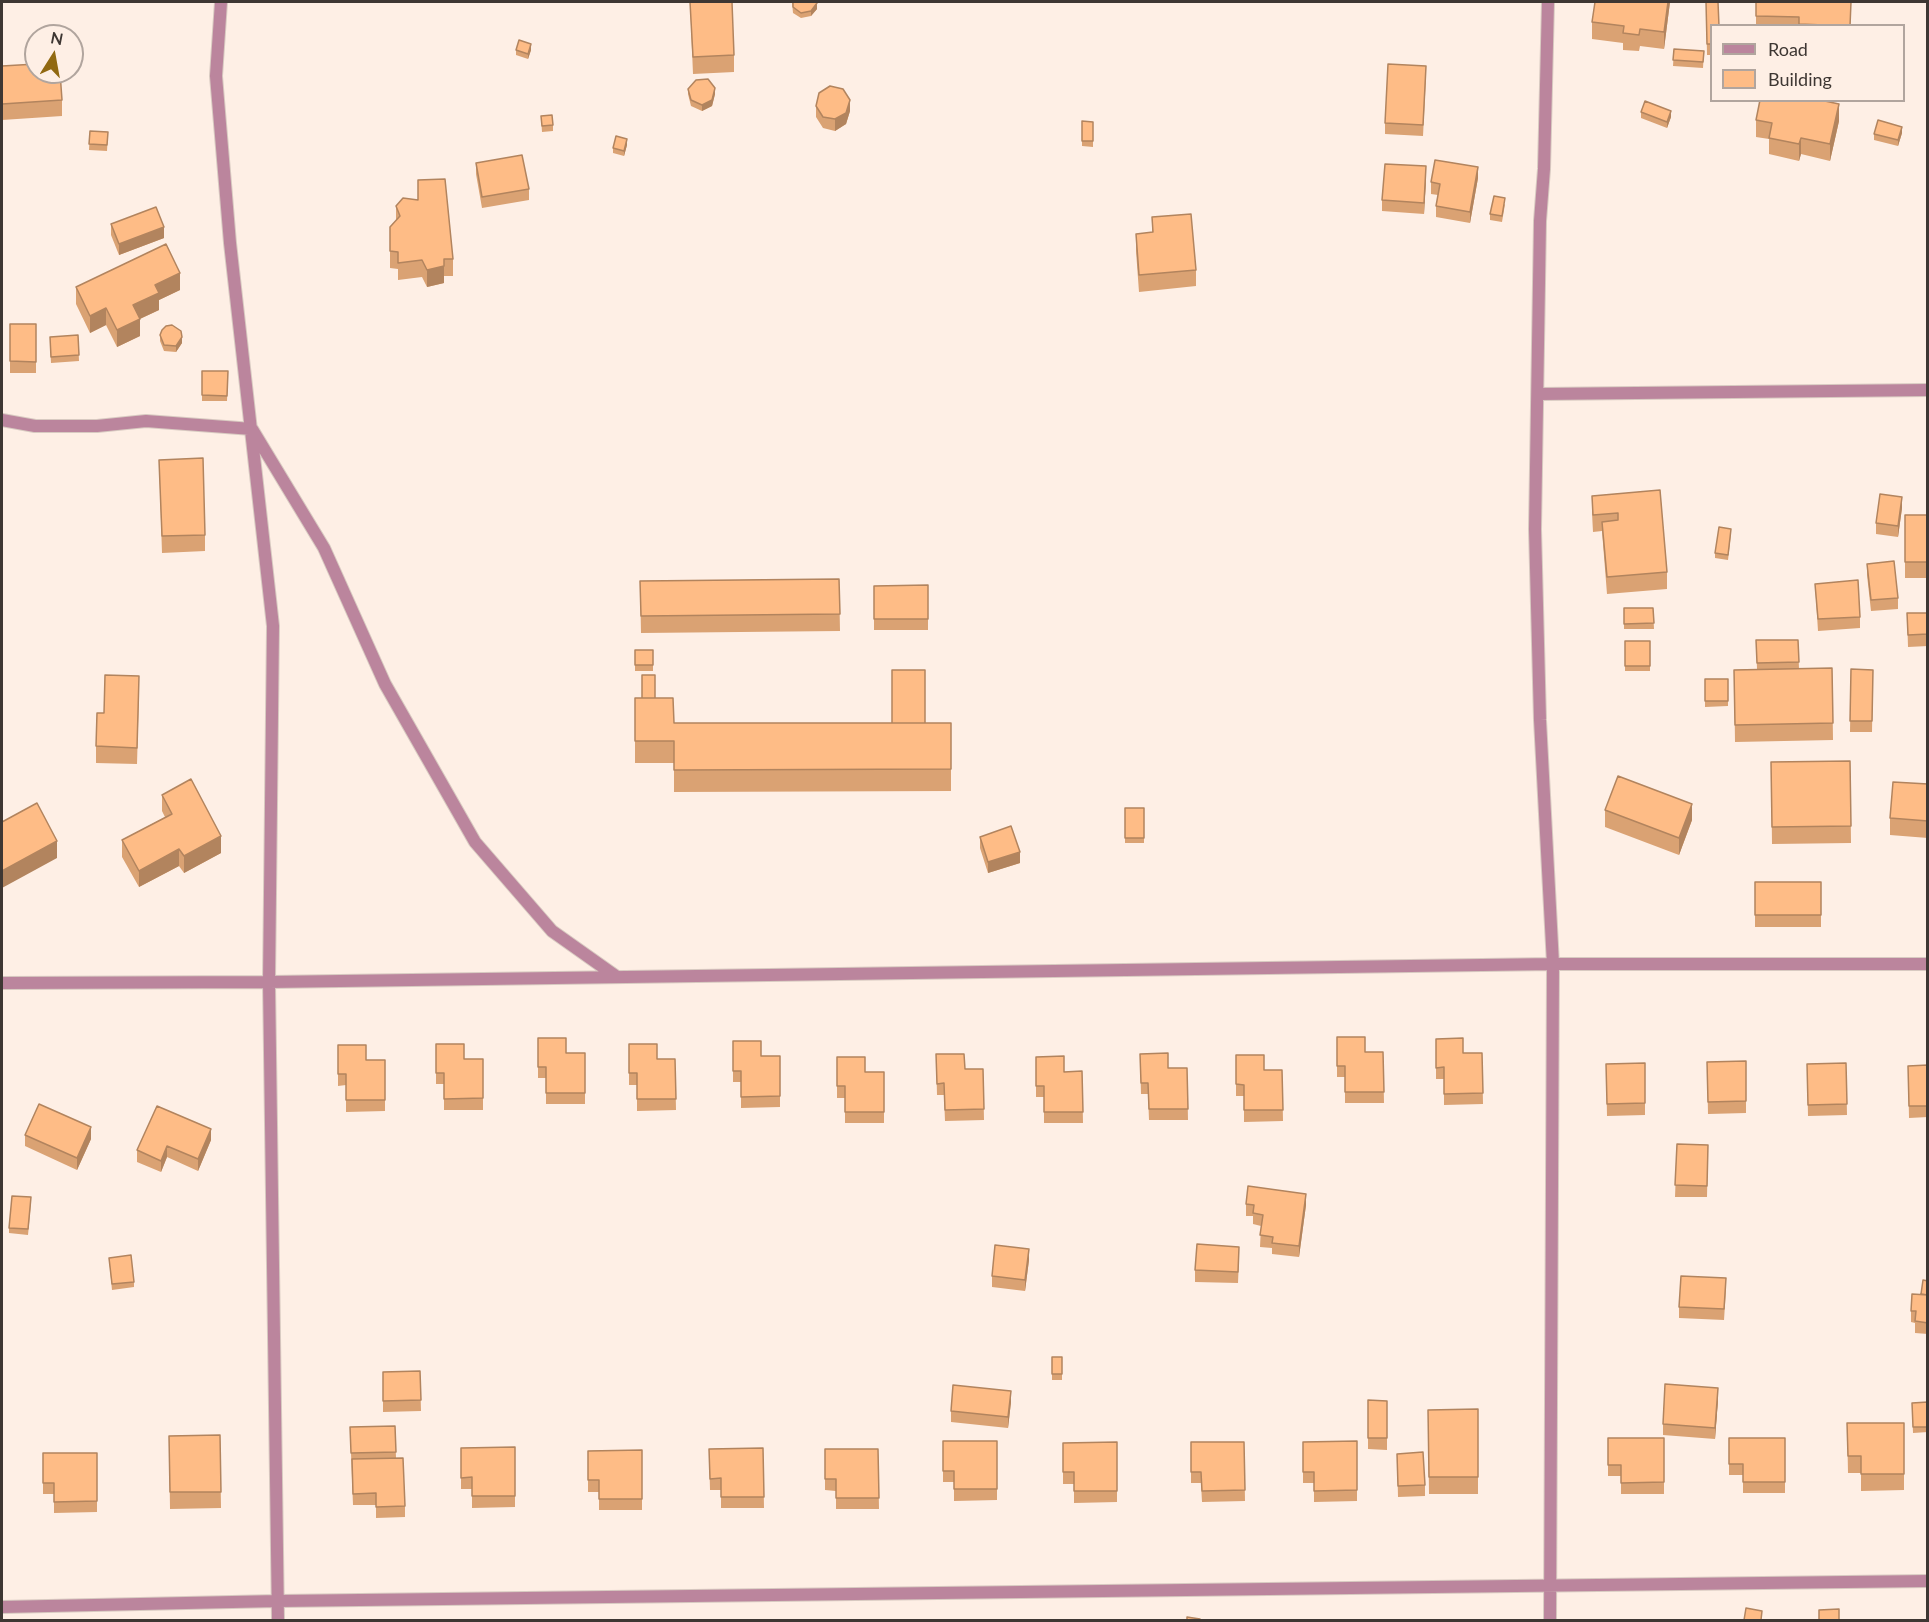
<!DOCTYPE html>
<style>
body{margin:0}
#map{position:relative;width:1929px;height:1622px;overflow:hidden;background:#feefe5;font-family:Lato,sans-serif}
canvas{display:block}
.frame{position:absolute;inset:0;border:3px solid #3e3733;pointer-events:none}
.legend{position:absolute;left:1710px;top:24px;width:195px;height:78px;box-sizing:border-box;background:#feefe5;border:2px solid #b1a59e;margin:0;padding:8px 10px;list-style:none;font-size:18px;color:#3e3733}
.legend li{display:flex;align-items:center;gap:12px;height:30px}
.legend b{width:30px;border:2px solid #b1a59e}
.north{position:absolute;left:24px;top:24px;width:60px;height:60px;box-sizing:border-box;background:#feefe5;border:2px solid #b1a59e;border-radius:50%;rotate:11deg;font-size:16px;font-weight:700;line-height:24px;text-align:center;color:#3e3733}
.north::after{content:'';display:block;margin:auto;width:21px;height:27px;background:#916911;clip-path:polygon(50% 0,100% 100%,50% 72%,0 100%)}
</style>
<div id="map">
<canvas width="1929" height="1622"></canvas>
<div class="frame"></div>
<ul class="legend">
<li><b style="height:8px;background:#bb859d"></b>Road</li>
<li><b style="height:16px;background:#febc86"></b>Building</li>
</ul>
<div class="north">N</div>
</div>
<script>
const ctx = document.querySelector('canvas').getContext('2d');
ctx.lineJoin = 'round';
function strokePath(path, color, width, dash) {
  ctx.strokeStyle = color;
  ctx.lineWidth = width;
  ctx.lineCap = dash ? 'butt' : 'round';
  ctx.setLineDash(dash || []);
  ctx.stroke(path);
}
function fillPath(path, color) {
  ctx.fillStyle = color;
  ctx.fill(path, 'evenodd');
}
const street = new Path2D(`
 M221,2l-5,74 14,167 43,383 -4,356 9,638
 M1548,2l-4,167 -4,52 -5,308 5,191 13,244 -3,656
 M1539,394l389,-4
 M2,420l33,6h62l49,-5 106,8 72,119 61,136 90,158 77,89 65,46
 M2,983l267,-1 1284,-18h375
 M2,1607l276,-6 1650,-20`);
const wall = new Path2D(`
 M690,2l44,53v17l-41,2z
 M792,2h24l1,7 -6,7 -10,2 -8,-5z
 M1595,2h75l-6,47 -24,-3 -1,5 -16,-1v-7l-31,-4v-17z
 M1706,2l6,24v29h-5z
 M1756,2h95l-1,24h-94z
 M1674,49l30,2 -1,17 -30,-2z
 M516,50h15l-3,9 -12,-4z
 M2,66l60,34v16l-60,4z
 M1426,77l-3,59 -38,-2v-11z
 M688,89l27,5 -3,12 -10,5 -11,-5 -3,-12z
 M816,106l34,5 -4,13 -11,7 -12,-3 -7,-11z
 M1641,112l30,5 -4,11 -26,-10z
 M541,116l12,9v6l-11,1z
 M1756,120l83,1 -9,40 -29,-7 -2,7 -30,-7v-15l-13,-2z
 M1082,121l11,1v25l-11,-1z
 M90,131l18,1 -1,19 -18,-1z
 M1902,133l-4,13 -24,-6v-6z
 M627,145l-3,11 -11,-3v-5z
 M476,163l53,26v11l-47,8 -6,-34z
 M1426,178l-2,36 -42,-3v-11z
 M1478,178l-8,45 -34,-6v-11l2,-11 -7,-1v-12z
 M1505,204l-3,18 -12,-2v-6z
 M396,206l57,53v17h-9v7l-17,4 -5,-10 -24,3v-11l-8,-1v-41l6,-7z
 M1152,217l44,53v16l-57,6 -3,-41v-17l16,-1z
 M111,224l53,14 -45,17 -8,-20z
 M76,287l104,3 -21,10v10l-19,9v17l-23,11 -11,-22 -16,8 -14,-29z
 M10,324h26v49h-26z
 M78,335l1,26 -28,2 -1,-20z
 M160,335l22,8 -6,9 -12,-1 -4,-10z
 M202,371h26l-1,30h-25z
 M159,460l46,75v16l-43,2z
 M1660,490l7,82v17l-60,5 -5,-63 -9,1 -1,-19v-17z
 M1902,508l-4,29 -22,-3v-11z
 M1905,515h23v63h-23z
 M1731,534l-3,26 -13,-2v-5z
 M1867,564l31,34v11l-27,2 -4,-36z
 M839,579l1,52 -199,2 -1,-52z
 M1815,584l45,33v11l-42,3z
 M928,585v45h-54v-44z
 M1624,608h29l1,21h-30z
 M1907,613h21v33l-20,1z
 M1756,640h42l1,29 33,-1 1,72 -98,2 -1,-72 23,-1z
 M1625,641h25v30h-25z
 M635,650h18v21h-18z
 M1851,669l22,1 -1,62h-22z
 M1705,679h23v27l-23,1z
 M139,693l-2,71 -41,-1v-17l8,-33z
 M635,698h20l19,25h277v68l-277,1v-29h-39z
 M1850,761l1,82 -79,1 -1,-82z
 M1928,784v54l-38,-3v-17z
 M162,795l59,58 -37,20 -5,-7 -40,21 -17,-30v-17l43,-23 -3,-6z
 M1125,808h19v35h-19z
 M1605,810l87,10 -13,35 -74,-28z
 M980,837l40,26 -32,10 -8,-25z
 M1755,882h66v45h-66z
 M1337,1037l28,15h18l1,51h-39v-26h-8z
 M538,1038l28,15h19v51h-39v-26h-8z
 M1436,1039l27,14h19l1,51 -39,1v-26h-8z
 M733,1041l28,15h19v51l-39,1v-26h-8z
 M436,1044l28,15h19v51h-39v-26h-8z
 M629,1044l28,15h18l1,51 -39,1v-26h-8z
 M338,1045l28,15h19v51l-39,1v-27l-8,1z
 M936,1054l29,15h18l1,51 -39,1 -1,-26h-7z
 M1140,1054l28,14h19l1,52h-39l-1,-26h-7z
 M1236,1055l28,15h18l1,51 -39,1v-26h-8z
 M837,1057l28,15h19v51h-39v-25h-8z
 M1036,1057l28,15 18,-1 1,52h-39v-26h-8z
 M1746,1061v52l-38,1 -1,-52z
 M1645,1063v52l-38,1 -1,-52z
 M1846,1063l1,52 -39,1 -1,-52z
 M1928,1065v52l-19,1 -1,-52z
 M25,1135l66,4 -14,31 -52,-24z
 M211,1140l-13,31 -31,-14 -6,15 -24,-10v-12z
 M1677,1144l31,1 -1,52h-32z
 M31,1203l-3,32 -19,-2v-5z
 M1246,1204l60,1 -7,52 -27,-3v-6l-12,-1 1,-21 -8,-2v-8h-7z
 M109,1258l25,24v5l-22,3z
 M1239,1258l-1,25 -43,-1v-12z
 M1029,1260l-4,31 -33,-4v-11z
 M1928,1281v53l-13,-1v-10l-4,-1v-11l10,-17z
 M1726,1289l-2,31 -45,-2v-11z
 M1052,1357h10v23h-10z
 M420,1371l1,40 -38,1v-40z
 M1368,1400l19,1v49l-19,-1z
 M1718,1400l-3,39 -52,-4v-11z
 M1011,1402l-3,26 -57,-6v-11z
 M1928,1402v30l-15,1 -1,-30z
 M1478,1409v85h-49l-1,-84z
 M1847,1423h57v67l-43,1v-18h-13z
 M395,1426l1,32 9,48v11l-29,1v-13h-23l-3,-78z
 M220,1435l1,73 -51,1 -1,-73z
 M1608,1438h56v56h-43v-18h-13z
 M1729,1438h56v55h-42v-18h-14z
 M943,1441h54v59l-43,1v-19h-11z
 M1357,1441v60l-43,1v-19h-11v-41z
 M1117,1442v60l-43,1v-19h-11v-41z
 M1191,1442h53l1,59 -43,1 -1,-19h-10z
 M515,1447v60l-43,1v-19h-11v-41z
 M763,1448l1,60h-43v-18h-11l-1,-41z
 M825,1449h53l1,60h-43v-18l-11,-1z
 M642,1450v60h-43v-18h-11v-41z
 M43,1453h54v59l-43,1v-19h-11z
 M1397,1454l28,31v11l-27,1z`);
const shadedWall = new Path2D(`
 M1668,2h2l-6,47v-17z
 M817,3v6l-6,7v-5z
 M531,44v6l-3,9v-5z
 M715,88v6l-3,12 -10,5v-6z
 M850,100v11l-4,13 -11,7v-12z
 M1839,104v17l-9,40v-17z
 M1671,111v6l-4,11v-6z
 M1902,127v6l-4,13v-6z
 M1801,138v16l-2,7v-17z
 M627,139v6l-3,11v-5z
 M1426,166v12l-2,36v-11z
 M1478,167v11l-8,45v-11z
 M164,227v11l-45,17v-11z
 M444,266v17l-17,4v-17z
 M180,273v17l-21,10v10l-26,12v-17l22,-20z
 M106,308v17l-16,8v-17z
 M140,319v17l-23,11v-17z
 M182,337v6l-6,9v-6z
 M1902,497v11l-4,29v-11z
 M1692,804v16l-13,35v-17z
 M221,836v17l-37,20v-17z
 M57,841v17l-55,30v-17z
 M179,849v17l-40,21v-16z
 M1020,852v11l-32,10v-11z
 M91,1127v12l-14,31v-12z
 M211,1129v11l-13,31v-12z
 M167,1146v11l-6,15v-11z
 M1306,1194v11l-7,52v-11z
 M1029,1249v11l-4,31v-11z
 M1718,1388v12l-3,39v-11z
 M1011,1391v11l-3,26v-11z`);
const building = new Path2D(`
 M690,2h42l2,53 -41,2z
 M793,2h23l1,1 -6,8 -10,2 -8,-6z
 M1595,2h73l-4,30 -24,-3 -1,6 -16,-2 1,-7 -32,-4z
 M1706,2h12l1,24h-7v18h-5z
 M1756,2h95l-1,24 -51,-2v-7l-43,-1z
 M519,40l12,4 -3,10 -12,-4z
 M1674,49l30,2 -1,11 -30,-2z
 M36,64v8h24l2,28 -60,4v-38z
 M1388,64l38,2 -3,59 -38,-2z
 M708,79l7,9 -3,12 -10,5 -11,-5 -3,-11 8,-9z
 M830,86l13,3 7,11 -4,13 -11,6 -12,-2 -7,-11 3,-13z
 M1760,100h60l19,4 -9,40 -29,-6 -2,6 -30,-6 3,-15 -16,-3z
 M1645,101l26,10 -4,11 -26,-10z
 M552,115l1,10 -11,1 -1,-10z
 M1878,120l24,7 -4,13 -24,-6z
 M1082,121l11,1v19h-11z
 M90,131l18,1 -1,13 -18,-1z
 M616,136l11,3 -3,12 -11,-3z
 M522,155l7,34 -47,8 -6,-34z
 M1435,160l43,7 -8,45 -34,-6 4,-22 -9,-2z
 M1385,164l41,2 -2,37 -42,-3z
 M445,179l8,80h-9v7l-17,4 -5,-10 -24,3v-11l-8,-1v-24l10,-11 -4,-10 7,-8 15,2v-20z
 M1494,196l11,2 -3,18 -12,-2z
 M156,207l8,20 -45,17 -8,-20z
 M1191,214l5,56 -57,5 -3,-41 17,-2 -1,-15z
 M166,244l14,29 -25,12 4,8 -26,12 7,14 -23,11 -11,-22 -16,8 -14,-29z
 M10,324h26v38l-26,-1z
 M172,325l9,6 1,6 -6,9 -12,-1 -4,-10 2,-5 4,-4z
 M78,335l1,20 -28,2 -1,-20z
 M202,371h26l-1,25 -25,-1z
 M203,458l2,77 -43,1 -3,-76z
 M1660,490l7,82 -60,5 -5,-55 16,-2v-7l-25,2 -1,-19z
 M1880,494l22,3 -4,29 -22,-3z
 M1905,515h23v47h-23z
 M1719,527l12,2 -3,26 -13,-2z
 M1894,561l4,37 -27,2 -4,-36z
 M839,579l1,35 -199,2 -1,-35z
 M1858,580l2,37 -42,2 -3,-35z
 M928,585v34h-54v-33z
 M1624,608h29l1,15 -30,1z
 M1907,613h21v21l-20,1z
 M1756,640h42l1,22 -42,1z
 M1625,641h25v25h-25z
 M635,650h18v15h-18z
 M1832,668l1,55 -98,2 -1,-55z
 M1851,669l22,1 -1,51h-22z
 M892,670h33v53h-33z
 M105,675l34,1 -2,72 -41,-2 1,-33h7z
 M642,675h13v23h-13z
 M1705,679h23v22h-23z
 M635,698h38l1,25h277v46l-277,1v-29h-39z
 M1850,761l1,65 -79,1 -1,-65z
 M1618,776l74,28 -13,34 -74,-28z
 M191,779l30,57 -37,20 -5,-7 -40,22 -17,-31 50,-26 -10,-19z
 M1893,782l35,2v37l-38,-3z
 M37,803l20,38 -55,30v-49z
 M1125,808h19v30h-19z
 M1011,826l9,26 -32,10 -8,-25z
 M1755,882h66v33h-66z
 M1337,1037h28v15h18l1,40h-39v-26h-8z
 M538,1038h28v15h19v40h-39v-26h-8z
 M1463,1038v15h19l1,40 -39,1v-27l-8,1v-29z
 M733,1041h28v15h19v40l-39,1v-26h-8z
 M436,1044h28v15h19v39l-39,1v-26h-8z
 M629,1044h28v15h18l1,40h-39v-26h-8z
 M338,1045h28v15h19v40h-39v-26h-8z
 M1168,1053v15h19l1,41h-39l-1,-26h-7l-1,-29z
 M936,1054h28l1,15h18l1,40 -39,1 -1,-27 -7,1z
 M1236,1055h28v15h18l1,40h-39v-25l-8,-1z
 M1064,1056v16l18,-1 1,41h-39v-26h-8v-29z
 M837,1057h28v15h19v40h-39v-26h-8z
 M1746,1061v40l-38,1 -1,-40z
 M1645,1063v40l-38,1 -1,-40z
 M1846,1063l1,41 -39,1 -1,-41z
 M1928,1065v41h-19l-1,-40z
 M39,1104l52,23 -14,31 -52,-23z
 M157,1106l54,23 -13,30 -31,-13 -6,15 -24,-11z
 M1677,1144l31,1 -1,41 -32,-1z
 M1248,1186l58,8 -7,52 -27,-3 1,-6 -13,-2 3,-20 -10,-2 1,-8 -8,-1z
 M12,1196l19,1 -3,32 -19,-1z
 M1197,1244l42,3 -1,25 -43,-2z
 M995,1245l34,4 -4,31 -33,-4z
 M131,1255l3,27 -22,2 -3,-26z
 M1681,1276l45,2 -2,31 -45,-2z
 M1923,1280l5,1v14l-7,-1z
 M1912,1294l16,1v28l-13,-2 1,-10h-5z
 M1052,1357h10v17h-10z
 M420,1371l1,29 -38,1v-29z
 M1665,1384l53,4 -3,40 -52,-4z
 M953,1385l58,6 -3,26 -57,-6z
 M1368,1400l19,1v37h-19z
 M1928,1402v25h-15l-1,-24z
 M1478,1409v68h-49l-1,-67z
 M1847,1423h57v51h-43v-18h-13z
 M395,1426l1,26 -45,1 -1,-26z
 M220,1435l1,57h-51l-1,-56z
 M1608,1438h56v44l-43,1v-18h-13z
 M1729,1438h56v44h-42v-18h-14z
 M943,1441h54v48h-43v-18h-11z
 M1357,1441v49l-43,1v-19h-11v-30z
 M1117,1442v49h-43v-19h-11v-29z
 M1191,1442h53l1,48 -43,1 -1,-19h-10z
 M515,1447v49h-43v-19l-11,1v-30z
 M763,1448l1,49h-43v-19l-11,1 -1,-30z
 M825,1449h53l1,49h-43v-19h-11z
 M642,1450v49h-43v-19h-11v-29z
 M1423,1452l2,33 -27,1 -1,-32z
 M43,1453h54v48l-43,1v-19h-11z
 M403,1458l2,48 -29,1v-14l-23,1 -1,-35z
 M1746,1608l16,3 -1,9h-17z
 M1839,1609v11h-20v-10z
 M1187,1617l13,2v1h-13z`);
strokePath(street, '#d8cac1', 14);
strokePath(street, '#bb859d', 12);
fillPath(wall, '#daa273');
fillPath(shadedWall, '#b2845e');
fillPath(building, '#febc86');
strokePath(building, '#b2845e', 1.5);
</script>
